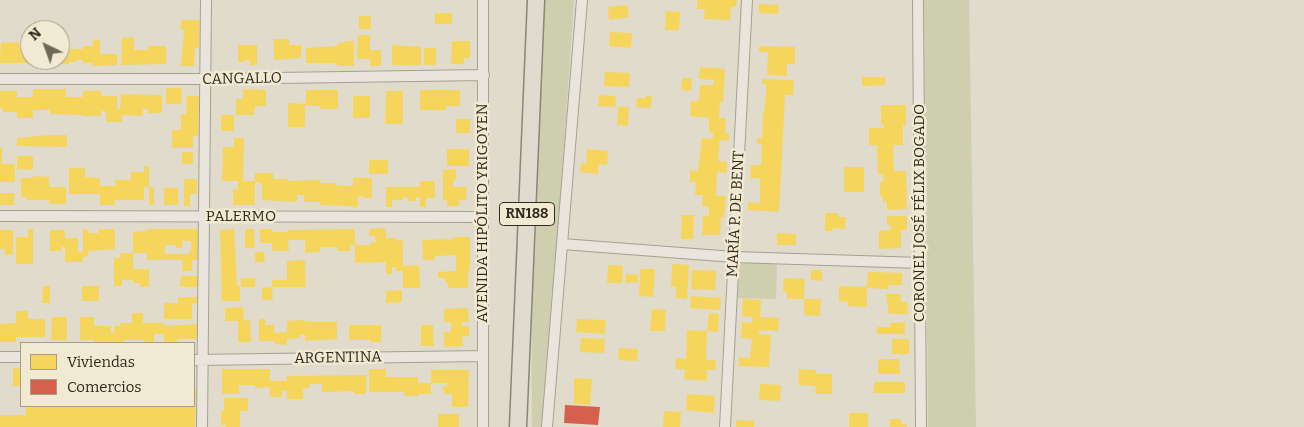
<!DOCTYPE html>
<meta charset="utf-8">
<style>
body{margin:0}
#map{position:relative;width:1304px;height:427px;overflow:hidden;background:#e0dbcb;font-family:Bitter,serif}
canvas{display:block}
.legend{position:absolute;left:20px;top:342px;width:175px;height:65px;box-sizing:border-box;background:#f1e9d1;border:1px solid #a59c89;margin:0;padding:6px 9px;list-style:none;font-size:15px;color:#33291e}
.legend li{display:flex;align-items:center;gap:10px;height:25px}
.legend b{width:25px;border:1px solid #a59c89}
.north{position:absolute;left:20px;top:20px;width:50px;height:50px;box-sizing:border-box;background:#f1e9d1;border:1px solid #a59c89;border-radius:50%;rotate:318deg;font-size:14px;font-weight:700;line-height:20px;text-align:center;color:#33291e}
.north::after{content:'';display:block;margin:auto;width:18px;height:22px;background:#70675b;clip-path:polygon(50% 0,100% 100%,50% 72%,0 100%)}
</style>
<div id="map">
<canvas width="1304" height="427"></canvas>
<ul class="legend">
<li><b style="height:14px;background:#f6d55c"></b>Viviendas</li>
<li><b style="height:14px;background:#d6604d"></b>Comercios</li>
</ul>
<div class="north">N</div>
</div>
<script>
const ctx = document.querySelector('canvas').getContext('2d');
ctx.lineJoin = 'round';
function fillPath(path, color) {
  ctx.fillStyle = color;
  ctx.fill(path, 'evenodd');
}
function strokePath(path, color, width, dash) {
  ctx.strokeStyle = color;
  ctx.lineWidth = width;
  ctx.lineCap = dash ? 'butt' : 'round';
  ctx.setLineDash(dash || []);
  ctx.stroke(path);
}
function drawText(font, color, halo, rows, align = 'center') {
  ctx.font = font + ' Bitter,serif';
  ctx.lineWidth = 5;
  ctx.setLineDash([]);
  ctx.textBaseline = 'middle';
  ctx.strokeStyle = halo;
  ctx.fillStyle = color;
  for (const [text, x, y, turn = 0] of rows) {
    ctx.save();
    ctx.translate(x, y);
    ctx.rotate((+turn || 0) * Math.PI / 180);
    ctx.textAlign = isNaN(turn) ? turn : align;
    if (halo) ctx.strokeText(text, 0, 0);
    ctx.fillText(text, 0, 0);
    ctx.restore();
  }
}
const green = new Path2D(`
 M542,0h32l-22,323 -10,104h-10c-2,-142 5,-285 10,-427z
 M924,0h45l7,427h-48z
 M738,261l39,1 -1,37 -39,-1z`);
const homes = new Path2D(`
 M697,0h40l-1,7h-5l-1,13 -26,-1 1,-10h-8z
 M759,4l20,1 -1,9 -19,-1z
 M627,5l2,12 -20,3 -1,-13z
 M666,11l14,1 -1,18h-14z
 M435,13h17v11h-17z
 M359,16h12v13h-12z
 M181,20h18v28h-4l-1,18h-13l3,-36h-3z
 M610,32l22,1 -1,15 -22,-2z
 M358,35h12v15h11v16h-11v-7h-13z
 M134,37v13h14v-4h18v18l-45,1 1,-27z
 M274,39h15v6h12v13l-27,2z
 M93,40h7v14h17v11l-24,1v-3h-10v-3h-7v2h-7v2l-35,1 -1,-5h27v-17h3v12h6v-6h14v-3h10z
 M345,41h9v25h-17v-3h-31v-15l31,-2 1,-3h7z
 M452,41h18v17h-6v6h-13z
 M19,42v6h11v15h-30l1,-20z
 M238,45h19v20h-7v-5h-5v2h-7z
 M392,45l29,2v18h-29z
 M759,46l36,1v17h-8v12l-20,-1 1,-23h-9z
 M424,48h12v17h-12z
 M700,67l25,2 -2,34 -3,-1 -1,16h7l-1,15h4v8l-9,-1 -2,21 9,1v11l-10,-1 -1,24h10l-2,21h-3l-1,18h-18l1,-19h6v-9l-7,-1 1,-11h-8l1,-13h-6v-12l8,1 4,-33 11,1v-7h-4v-14l-19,-2 1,-15h8l1,-16h13l1,-5 -15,-1z
 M605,72l25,1 -1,14 -25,-1z
 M862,77h23v8l-23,1z
 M682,78h10l-1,13 -10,-1z
 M762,79l32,1 -1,15h-8l-6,117 -31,-2v-8l12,1v-25h-10l1,-13h10l1,-21 -5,-1v-5h5l1,-26h1l2,-18v-10h-4z
 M166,88h16l-1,16h-15z
 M33,89h33v8h17v-6h18v5h16v13h3l1,-15 41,1v18h-14v-4h-5v7l-21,-1v7h-16v-11h-5v5h-18v-1l-33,-1v-4h-17v8h-16v-6h-14v-4h-3v-17h17v6h16z
 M243,89l23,1v16h-11l-1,9h-18v-16h7z
 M306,90h32v19h-18v-3h-15v21h-17v-24l18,1z
 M420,90h40v16h-14v4h-26z
 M386,91h17v33h-18z
 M599,95l17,1 -1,11 -17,-1z
 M187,96h12l-1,40h-5v12h-21v-18h9v-16h5z
 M353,96h17v22h-17z
 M646,96h6l-1,12 -15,-1 1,-9h9z
 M881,105h25v20h-3v20h-10l1,26h12l1,38 -20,1v-8h-4v-6h-3v-14h3v-8h-5l-1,-29h-8v-17h15v-3h-3z
 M618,107h11l-1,19 -11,-1z
 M221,115h13v16h-13z
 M456,119h14v14h-14z
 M50,135h17v12l-50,-1v-8z
 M234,138h10l-1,43h12v-8h18v6h15v2l33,-1 -1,3h17v3h16v-8h19v20h-9v-2h-5v11l-5,1v-2l-33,-1v-3h-16v-7h-7v7l-35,-2v-17l-7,-1v23h-22v-16h5v-8h-16l1,-34h11z
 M0,147h2v17h13v18h-15z
 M447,149h22v17h-22z
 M587,149l21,2 -1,14 -8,-1 -1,10 -18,-2 1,-9 5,1z
 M182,152h11v12h-11z
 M17,156h16v14l-16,-1z
 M369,160h19v14h-19z
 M144,166h5v21h-5v13h-29v5h-15v-11h-31v-26h16v9l15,1v8h16l-1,-6h16v-8h13z
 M844,167h20v25h-20z
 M456,169v11h-3v7h14l-1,13h-7v6h-12v-6h-4v-30z
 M33,176l16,1v10h17v17h-17v-4h-22v-3h-6v-19h12z
 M184,179h13v15h-7v12h-6z
 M420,181h15v17h-9v9h-6v-10h-4v4h-8v-4h-5v3h-11v7h-6v-20h34z
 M149,187h5v18h-5z
 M164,188h14v17h-14z
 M0,193h15l-1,12h-14z
 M825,213h13v4h8l-1,12 -12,-1 -1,3h-7z
 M682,215h12l-1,24h-12z
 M887,216h20v14h-6v18l-22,1v-18l12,-1v-5h-4z
 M385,228l1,10h10v3l7,-1v26l16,-1 1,23h-17v-17h-7v-4h-4v7h-6v-12l-31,1v-18h-5l1,6h-14v-4h-17v5l-15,1v-13h-17l1,11h-17v-8h-12v-14h12v3h16v-2l67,-1v16h16v-3h5l-1,-6h-6v-7z
 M28,229h5v35h-17v-27h12z
 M83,229h5v4h11v-4h16v20l-27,2v5l-5,1v5h-18v-15h-4v4h-11v-21h15v8h13v14h5z
 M147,229h51v31h-6v11h-10l1,-11h-36v-7h-14v-21l14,-1zM182,241h9v10l-3,3h-23v-9h11v3h6z
 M234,229l3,57h3v15h-18l-2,-71z
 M245,229h9l1,19h-10z
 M0,230h13v25h-8v-6h-5z
 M777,233l19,1v11h-19z
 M453,237h17v34h-2v17h-20v-5h-3v-5h-7v-6l18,-1v-16l-21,1v4h-12l-1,-20 31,-1z
 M255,252h9l1,10h-10z
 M120,253h13v16h16v18h-9v-4h-7v-3h-11v6h-8v-28h6z
 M305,260l1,27h-34l1,13h-11v-12l10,-1v-7h15v-19z
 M672,264l17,1 -2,34 -11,-1v-11h-5z
 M608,265l15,1 -1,17h-15z
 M640,269h15l-2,28 -14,-1z
 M692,270l24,1 -1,19 -24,-1z
 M811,270h11v11l-11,-1z
 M868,272l34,1v12h-14v4l-21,-1v19l-19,-1v-4l-9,-1v-15l28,1z
 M626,274l12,1v7l-13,1z
 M181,276h17v11h-18z
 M241,278h14v9h-14z
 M784,278l21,1 -1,20h-17v-7h-4z
 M43,286h7v17h-8z
 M82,286h17v15h-17z
 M402,290v12l-16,1v-12z
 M886,294h15v8h6l1,12h-19z
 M691,296l30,2 -1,12 -30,-2z
 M178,297h19v6l-5,1v15h-28v-16h14z
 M743,299l18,1 -1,17 19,1 -1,13 -19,-1v4l12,1 -2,32 -30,-1v-9l11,1 2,-19 -11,-1v-5l1,-11 10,1 1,-6 -11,-1z
 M804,299h17l-1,17 -16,-1z
 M243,307l1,14 6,-1 1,22h-13v-21h-13v-13z
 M468,308l1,14h-7v4h7v10l-7,1 1,9 -19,1v-15h7v-10h-7v-13z
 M652,309l14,1 -1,21h-15z
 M16,311h12v8h17v18h-29v5h-16v-18l16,-1z
 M132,313h11v10h21v3l34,-2v15h-21v4h-13v-9h-10v9h-11v-3h-19v3h-30v-3h-14v-23h14v9h17v7h3v-7h6v-3h12z
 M709,313l10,1 -1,18 -11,-1z
 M52,317h15v23h-16z
 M259,319h6v6h9v8l13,-1v-11l18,-1v2h32v17l-32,2v-6h-5v3l-13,1v6l-12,-1v-3h-16z
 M577,319l29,1 -1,14 -29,-2z
 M905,322v12h-28v-7h13v-4z
 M349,325h32v17h-11v-2h-21z
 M421,325h12l1,21h-13z
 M687,330l20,1 -1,29h10l-1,10h-8v11l-23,-2 1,-10h-10l1,-11 10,1z
 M581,338l24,1 -1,14 -24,-1z
 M892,339h17v15h-17z
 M619,348l19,1 -1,12 -19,-1z
 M878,359h21l1,15h-22z
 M13,368l8,1v17h-8z
 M222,369h48v12h17v-5l79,-1v19h-12v-3l-32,1v-8h-12l-1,4h-6v11h-16v-8h-5v6h-12v-10l-15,1v-3h-16v9h-17z
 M369,369h17v8h32v6h13v11h-13v2h-14v-4h-35z
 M799,369l17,1v4h16v20h-17l1,-8 -18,-1z
 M431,370h38l-1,37h-16v-13h-8l-1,-8h4v-3h-16z
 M574,378l18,1 -2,26 -16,-1z
 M874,382h31v11h-31z
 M760,384l21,1 -1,16 -21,-1z
 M194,389h2l-1,38h-195v-12h26v-9h168z
 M687,394l28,2 -1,17 -28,-3z
 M224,398h24v13h-8v16h-14v-2h-5v-14h3z
 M664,411l17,1 -1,15h-17z
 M849,413h19v14h-19z
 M438,414h21v13h-21z
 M890,419h11v6l6,-1v3h-17z
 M736,420l19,1 -1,6h-18z`);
const shops = new Path2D(`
 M565,405l35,2 -2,18 -34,-2z`);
const minor = new Path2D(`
 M918,0l3,427
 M0,79h206l278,-4
 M0,216l482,1
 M562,244l172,13 187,6
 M0,357h21
 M194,360l289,-4
 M202,427l4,-427
 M483,427v-427
 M547,427l35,-427
 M725,427l22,-427`);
const primary = new Path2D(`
 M518,427l18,-427`);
const shields = [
 [527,214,55]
];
const shieldNames = [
 ["RN188",527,214]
];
const streetNames = [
 ["CANGALLO",242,79,-1],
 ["AVENIDA HIPÓLITO YRIGOYEN",483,213,-90],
 ["CORONEL JOSÉ FÉLIX BOGADO",920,213,-90],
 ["MARÍA P. DE BENT",736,214,-87],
 ["PALERMO",241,217],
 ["ARGENTINA",338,358,-1]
];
fillPath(green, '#cecfaf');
fillPath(homes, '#f6d55c');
fillPath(shops, '#d6604d');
strokePath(minor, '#a5a094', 12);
strokePath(primary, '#8b857b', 19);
strokePath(minor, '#e9e5dc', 10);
strokePath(primary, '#e0dbce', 16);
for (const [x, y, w] of shields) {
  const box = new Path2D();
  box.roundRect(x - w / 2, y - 11.5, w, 23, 4);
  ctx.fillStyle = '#f1e9d1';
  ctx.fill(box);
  strokePath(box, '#33291e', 1);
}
drawText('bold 14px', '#33291e', null, shieldNames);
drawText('15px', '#33291e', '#f1e9d1', streetNames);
</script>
